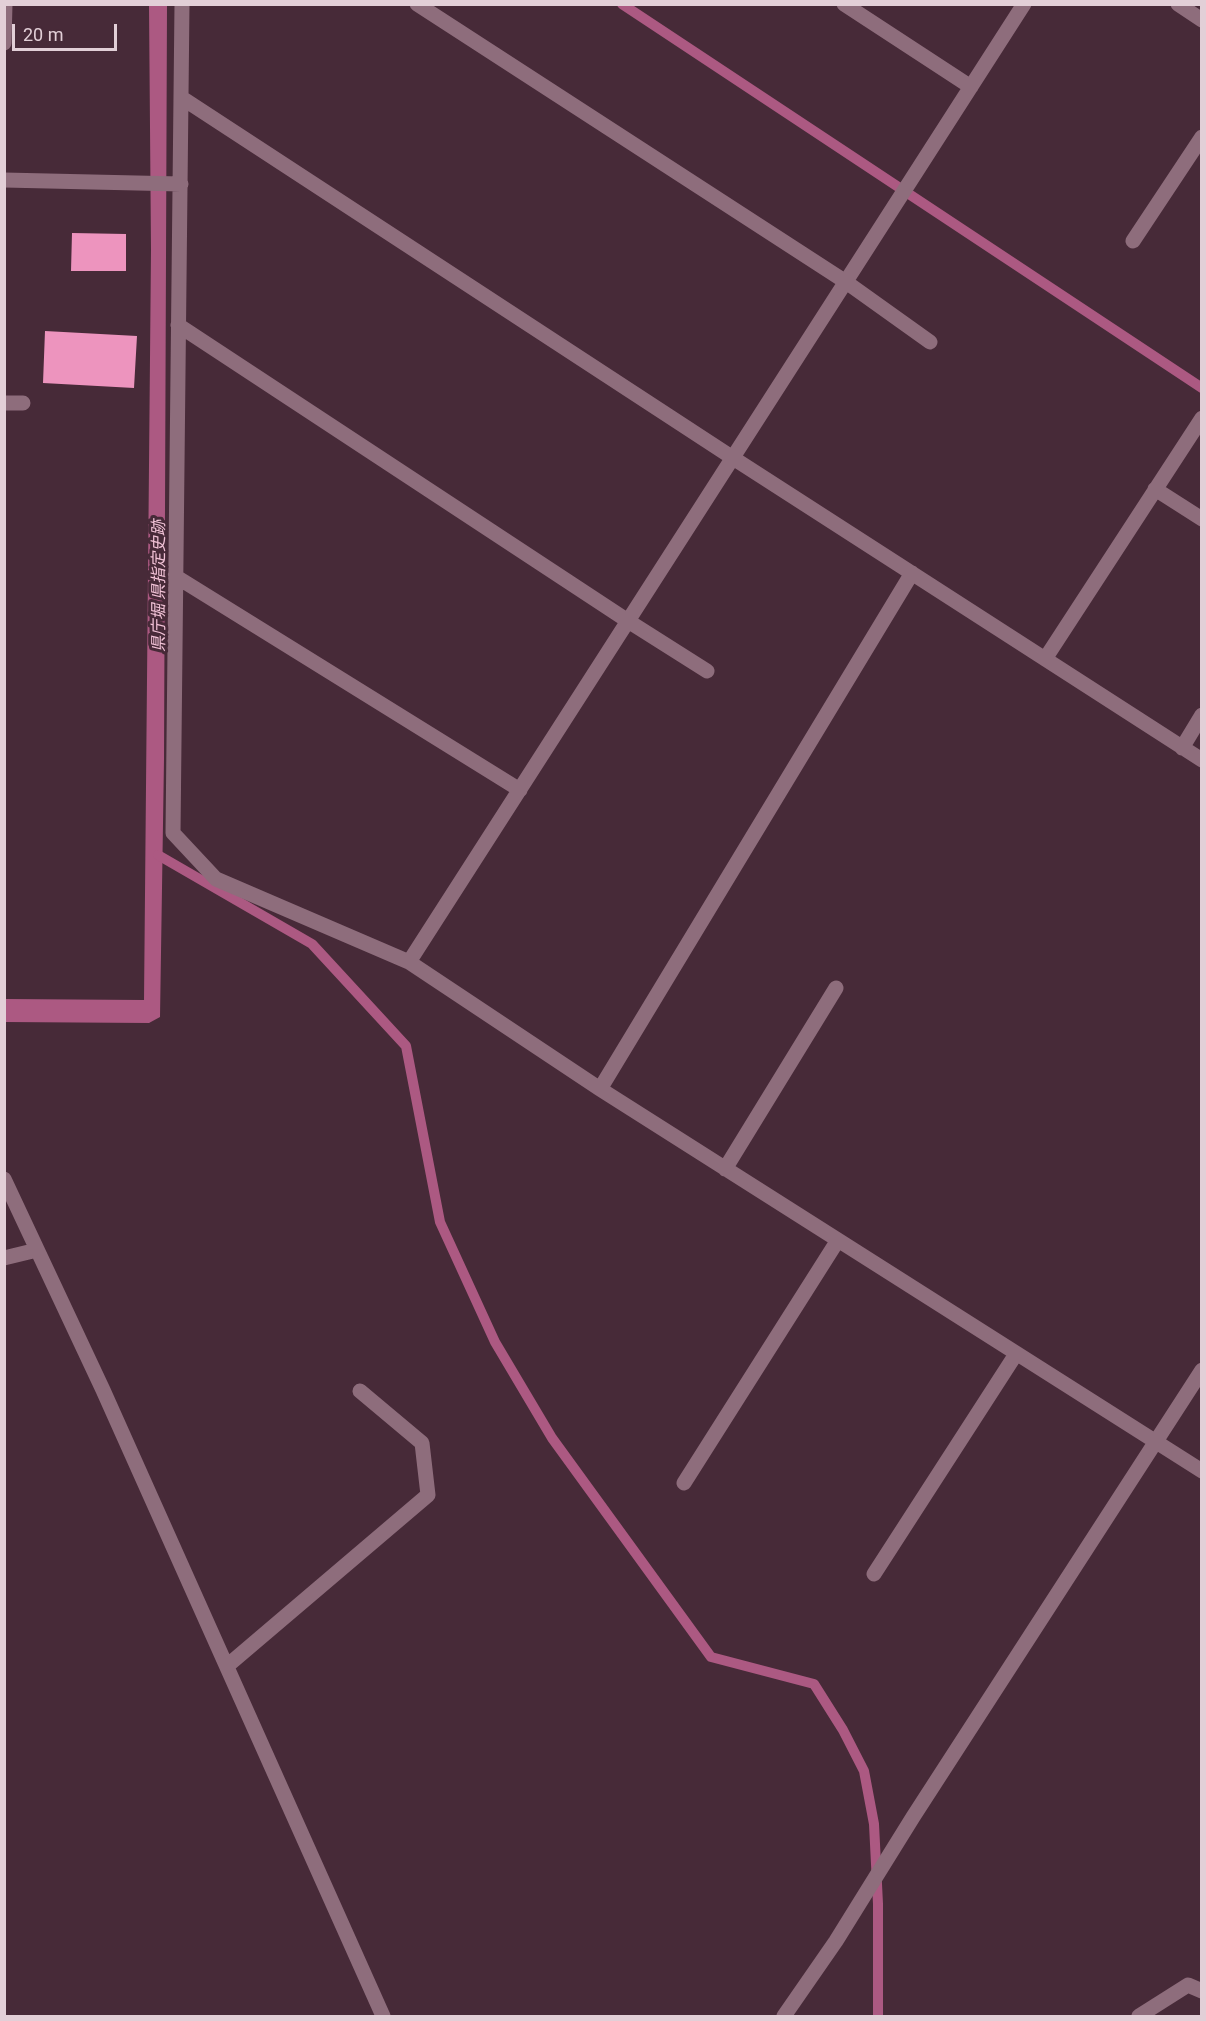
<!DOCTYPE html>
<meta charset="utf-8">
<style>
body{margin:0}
#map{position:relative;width:1206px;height:2021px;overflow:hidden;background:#472a38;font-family:Roboto,sans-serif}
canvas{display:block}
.frame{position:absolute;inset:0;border:6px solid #e2cfd7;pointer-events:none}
.scale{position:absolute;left:12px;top:24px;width:105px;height:27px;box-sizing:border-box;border:3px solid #e2cfd7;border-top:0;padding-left:8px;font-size:18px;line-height:21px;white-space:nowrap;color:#e2cfd7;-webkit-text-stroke:4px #472a38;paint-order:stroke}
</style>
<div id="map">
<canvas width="1206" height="2021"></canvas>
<div class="frame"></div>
<div class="scale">20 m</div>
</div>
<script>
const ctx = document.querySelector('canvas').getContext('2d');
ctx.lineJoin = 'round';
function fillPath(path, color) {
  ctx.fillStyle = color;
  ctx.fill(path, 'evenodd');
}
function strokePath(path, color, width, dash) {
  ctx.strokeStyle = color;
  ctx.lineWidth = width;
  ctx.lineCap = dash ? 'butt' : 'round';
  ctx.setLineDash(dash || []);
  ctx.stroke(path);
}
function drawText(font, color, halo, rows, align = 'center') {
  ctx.font = font + ' Roboto,"Noto Sans JP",sans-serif';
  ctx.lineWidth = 6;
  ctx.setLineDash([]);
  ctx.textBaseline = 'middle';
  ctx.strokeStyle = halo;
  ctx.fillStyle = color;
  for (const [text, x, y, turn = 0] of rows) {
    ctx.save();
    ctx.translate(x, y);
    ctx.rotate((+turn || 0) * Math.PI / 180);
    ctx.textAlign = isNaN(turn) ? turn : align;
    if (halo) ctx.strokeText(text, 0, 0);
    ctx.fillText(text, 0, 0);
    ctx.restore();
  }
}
const water = new Path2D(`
 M149,5h18l-3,754 -4,258 -11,6 -144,-1v-23l139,1 7,-750z`);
const stream = new Path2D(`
 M622,4l580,384
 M158,855l154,89 94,102 34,176 55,120 57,96 159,219 103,27 29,46 21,41 10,53 4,80v112`);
const building = new Path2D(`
 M72,233l54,1v37h-55z
 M45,331l92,5 -3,52 -91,-5z`);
const minor = new Path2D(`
 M182,4l-9,829 43,46 193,83 191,127 602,382
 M417,4l429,278 84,60
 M844,4l127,83
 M1178,4l24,16
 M4,43l1,-39
 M182,98l551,360 469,302
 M4,180l177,4
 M1133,241l69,-104
 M178,325l450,296 79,50
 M4,403h19
 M1155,489l47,30
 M175,576l345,214
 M1045,659l157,-241
 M1182,748l20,-33
 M409,962l615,-958
 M600,1089l312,-516
 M725,1169l111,-181
 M4,1179l99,211 280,626
 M4,1258l33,-8
 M684,1483l154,-243
 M874,1574l142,-220
 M227,1666l201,-171 -6,-52 -62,-52
 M784,2016l52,-75 77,-124 289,-447
 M1139,2016l49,-31 14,6`);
const waterNames = [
 ["県庁堀 県指定史跡",160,586,-90]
];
fillPath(water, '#ac5982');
strokePath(stream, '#ac5982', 10);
fillPath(building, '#ed94be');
strokePath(minor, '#8e6d7c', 15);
drawText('italic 16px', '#f3c4d8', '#472a38', waterNames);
</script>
